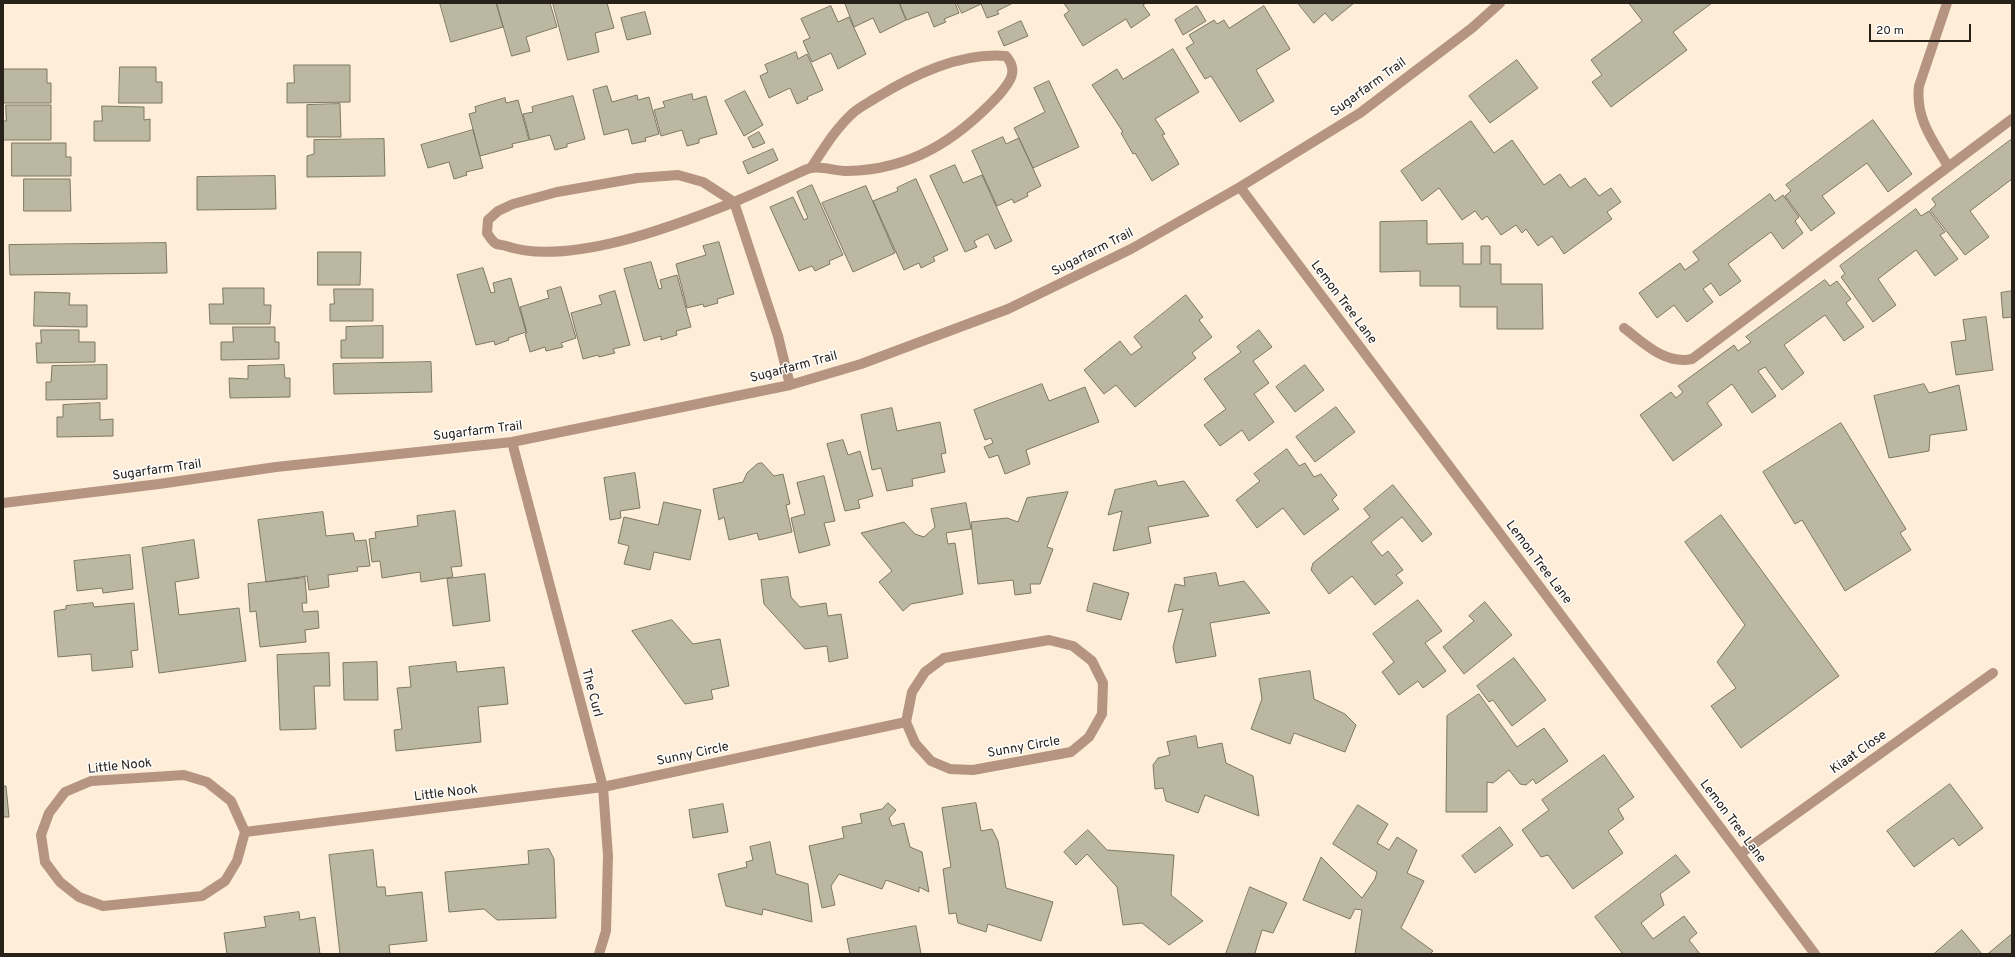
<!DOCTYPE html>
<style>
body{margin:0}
#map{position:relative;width:2015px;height:957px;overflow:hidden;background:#feeed9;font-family:Overpass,sans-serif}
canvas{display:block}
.frame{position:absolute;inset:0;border:4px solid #27211a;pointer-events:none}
.scale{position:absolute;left:1869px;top:24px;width:102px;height:18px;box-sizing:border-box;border:2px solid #27211a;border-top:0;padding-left:5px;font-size:12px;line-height:14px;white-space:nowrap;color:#27211a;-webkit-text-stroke:3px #fefefe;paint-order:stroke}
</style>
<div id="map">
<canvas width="2015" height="957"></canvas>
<div class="frame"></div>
<div class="scale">20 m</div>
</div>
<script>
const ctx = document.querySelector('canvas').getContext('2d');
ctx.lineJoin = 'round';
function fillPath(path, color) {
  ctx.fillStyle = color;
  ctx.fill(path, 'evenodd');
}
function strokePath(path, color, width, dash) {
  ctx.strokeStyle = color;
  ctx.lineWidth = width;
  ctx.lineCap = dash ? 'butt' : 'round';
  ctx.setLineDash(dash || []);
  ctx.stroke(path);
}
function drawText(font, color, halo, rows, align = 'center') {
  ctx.font = font + ' Overpass,sans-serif';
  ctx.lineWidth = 3;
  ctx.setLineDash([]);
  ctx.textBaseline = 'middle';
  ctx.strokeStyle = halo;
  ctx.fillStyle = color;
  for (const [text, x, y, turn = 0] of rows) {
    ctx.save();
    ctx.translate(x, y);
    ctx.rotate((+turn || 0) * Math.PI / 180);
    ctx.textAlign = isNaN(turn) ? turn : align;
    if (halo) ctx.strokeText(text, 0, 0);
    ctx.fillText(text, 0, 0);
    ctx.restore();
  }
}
const building = new Path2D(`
 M440,3h56l7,24 -52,15z
 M497,3h53l7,24 -31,10 4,14 -18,5z
 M553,3h54l7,25 -19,5 4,19 -31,8z
 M846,3h53l7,17 -26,13 -7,-15 -19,9 -9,-23z
 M900,3h55l4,10 -15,6 2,3 -12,5 -6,-15 -21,8z
 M957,3h56l-16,8 2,3 -12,4 -6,-14 -19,9z
 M1064,3h82l-3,2 7,10 -19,13 -5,-9 -43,27 -19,-31 5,-4z
 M1298,3h56l-22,18 -7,-8 -11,10z
 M1629,3h83l-39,29 14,18 -76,57 -19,-25 10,-7 -11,-15 51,-39z
 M831,6l7,16 11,-5 17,37 -28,15 -7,-16 -19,9 -9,-21 7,-3 -9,-19z
 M1197,6l9,15 -23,14 -8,-15z
 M1264,6l26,43 -34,21 18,31 -34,21 -29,-46 -6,3 -19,-31 8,-5 -5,-8 25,-15 3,4 7,-4 5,8z
 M645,12l6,22 -24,6 -6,-22z
 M1021,21l7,15 -24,10 -6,-14z
 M1173,49l26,43 -44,27 10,15 -3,1 17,29 -27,17 -17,-28 -2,1 -12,-21 2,-1 -31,-47 25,-16 6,10z
 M796,52l2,7 9,-5 16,36 -16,7 1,2 -11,5 -7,-16 -21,10 -9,-22 8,-4 -3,-7z
 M1517,60l21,28 -48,35 -21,-27z
 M294,65h56v37l-63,1v-20h7z
 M120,67h36v15h6v21h-43z
 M3,69h44v14h4v20h-48z
 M1049,81l30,66 -46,21 -19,-40 31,-16 -11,-24z
 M607,86l5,16 25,-7 1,5 11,-3 10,37 -14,4 1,3 -14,3 -4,-15 -24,6 -11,-45z
 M745,91l18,34 -19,11 -19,-35z
 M692,94l1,6 13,-4 11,38 -18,5v4l-12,3 -5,-16 -21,6 -7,-26 11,-3 -2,-5z
 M573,96l12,43 -18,5v3l-12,3 -5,-15 -20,5 -7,-26 10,-2 -1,-5z
 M505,98l1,5 12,-3 11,40 -17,4 1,3 -33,9 -11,-42 7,-2 -1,-5z
 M340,104l1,33h-34v-32z
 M6,105h45v35h-48v-19h3z
 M102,106l42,1v13l6,-1v22h-56v-20h8z
 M1873,120l39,54 -24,18 -21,-29 -45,33 13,17 -24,18 -26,-35 6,-5 -5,-6z
 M1471,121l23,32 18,-13 32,45 16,-11 10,14 15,-10 14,18 12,-8 10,14 -14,10 5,7 -48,35 -12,-18 -14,10 -12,-17 -4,4 -6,-8 -15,10 -14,-19 -5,4 -7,-9 -13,9 -23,-32 -17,13 -21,-30z
 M473,130l10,38 -17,4 1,3 -13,4 -5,-17 -21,6 -7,-23z
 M759,132l6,11 -12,5 -5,-10z
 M1003,137l3,7 13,-6 22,48 -14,7 1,3 -14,7 -2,-4 -15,7 -25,-55z
 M384,139l1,37 -78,1v-21l7,-2v-14z
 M2012,139v40l-42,32 19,26 -24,18 -35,-45 6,-5 -4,-6z
 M12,143h54v14h5v19h-59z
 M773,149l5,11 -30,14 -5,-12z
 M955,165l8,18 19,-8 30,66 -17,8 -7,-15 -14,7 3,6 -12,5 -35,-76z
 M275,176l1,33 -79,1v-33z
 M24,179h46l1,32h-47z
 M916,179l32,71 -15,7 2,4 -14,7 -2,-5 -15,7 -31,-69 25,-10 -1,-3z
 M812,185l31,70 -14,6 1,3 -15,7 -3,-5 -13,5 -29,-64 23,-10 11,23 4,-2 -11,-26z
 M866,186l29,67 -42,19 -31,-69z
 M1770,194l5,7 8,-6 16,22 -4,4 8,12 -20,16 -12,-17 -43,32 13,17 -21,15 -9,-13 -8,6 10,13 -26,20 -13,-17 -17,13 -18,-25 41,-30 5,7 14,-10 -6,-8z
 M1916,209l5,7 8,-5 16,21 -5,3 18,24 -23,17 -19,-26 -38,29 18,26 -23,17 -32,-45 4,-3 -5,-8z
 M1427,221v23l36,-1v21h18v-18h9v18h11v20h41l1,45h-46v-22h-37v-21h-40v-15l-40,1v-50z
 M719,242l15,52 -17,5 1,4 -14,4 -1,-3 -16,4 -11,-44 30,-9 -3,-9z
 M166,243l1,30 -157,2 -1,-30z
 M318,252h43l-1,33h-42z
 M651,262l8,27 3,-1 -2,-8 17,-5 14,52 -15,4 1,4 -16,5v-4l-17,5 -20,-72z
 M483,268l8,25 4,-1 -2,-9 18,-5 15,54 -18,6 1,2 -14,5 -1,-4 -18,4 -19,-70z
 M1825,280l5,6 7,-5 14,18 -5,4 18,24 -20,14 -19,-26 -41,30 20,28 -22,17 -17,-23 -7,4 18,25 -24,17 -20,-29 -25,19 15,22 -49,36 -33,-46 31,-23 5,6 7,-6 -5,-6 56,-41 4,6 13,-9 -5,-5z
 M561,287l15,51 -15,5 2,4 -17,4 -1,-4 -15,5 -5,-18 2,-1 -7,-26 29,-9 -2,-7z
 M223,288h41v17h7l-1,19h-60l-1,-20h14z
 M334,289h39v32h-43v-17h4z
 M615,291l15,54 -17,4 2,4 -16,4 -1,-2 -15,4 -12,-46 31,-9 -3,-8z
 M2012,291v26l-9,1 -2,-25z
 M35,292l35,1 -1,12h18v22l-53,-1z
 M1186,295l17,22 -4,3 13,17 -20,16 4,5 -61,49 -19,-22 -12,9 -20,-24 36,-29 11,14 11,-8 -8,-10z
 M1986,317l7,53 -37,5 -5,-33 15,-2 -3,-20z
 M383,326v32h-42v-18h5v-13z
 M233,327h42v15h4v17l-58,1v-18h12z
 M41,330h38v12h16v20l-58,1 -1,-20h5z
 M1259,330l13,17 -19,14 16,22 -15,11 20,28 -25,19 -7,-11 -22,16 -16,-21 22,-16 -22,-30 37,-27 -4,-5z
 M431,362l1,30 -98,2 -1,-30z
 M107,365v34l-61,1v-18h5l1,-16z
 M284,365l1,13h5v19l-60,1 -1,-20 19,1v-13z
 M1305,365l19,25 -29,22 -19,-25z
 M1042,384l7,17 36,-14 14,35 -73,28 4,14 -25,10 -7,-19 -9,3 -5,-11 9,-4 -2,-5 -6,2 -11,-30z
 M1924,384l5,9 30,-8 8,45 -37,5 -1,16 -40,7 -15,-62z
 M100,403v17l13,-1v17l-56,1v-20h6v-12z
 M1336,407l19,25 -40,30 -19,-25z
 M892,408l5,23 43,-9 6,31 -5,1 4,18 -33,7 1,7 -26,5 -6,-23 -9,2 -11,-55z
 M1841,423l65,106 -6,4 11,17 -66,41 -43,-71 -7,4 -32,-52z
 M843,440l5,15 12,-4 13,45 -15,4 2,8 -15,3 -18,-67z
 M1287,449l12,17 6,-3 9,14 7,-3 16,21 -5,5 7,9 -35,26 -21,-27 -26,20 -21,-28 24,-19 -6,-7z
 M762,463l12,13 9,-2 7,30 -4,1 6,27 -33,8 -2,-7 -28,7 -5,-23 -5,3 -6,-31 30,-7 4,-9 10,-9z
 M635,473l5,35 -20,3 1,7 -11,2 -6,-42z
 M824,476l11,45 -11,2 6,22 -31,8 -8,-35 14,-4 -8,-31z
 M1156,481l2,5 26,-5 25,35 -61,11 3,16 -38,8 9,-40 -14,4 7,-25z
 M1393,485l39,49 -10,8 -20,-25 -31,25 11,14 6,-5 15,19 -7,5 7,8 -28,22 -23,-29 -23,18 -18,-24 2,-7 57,-46 -6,-8z
 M1068,492l-21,55 6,2 -13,35h-10l1,9 -16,2 -2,-15 -35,4 -7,-62 36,-4 11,4 9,-24z
 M664,502l37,8 -11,50 -36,-8 -4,18 -26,-6 5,-18 -11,-3 6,-26 34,8z
 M966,503l5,26 -25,4 2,11 7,-1 8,51 -52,10 -8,7 -24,-29 13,-11 -31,-38 43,-11 11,12 9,3 11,-10 -4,-18z
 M455,511l7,55 -11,1 2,10 -32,5 -1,-10 -38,6 -2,-17 -8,1 -3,-23 7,-1 -1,-6 43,-6 -1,-10z
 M323,512l3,24 27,-3 2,8 11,-1 4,26 -13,1 1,4 -30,4 1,12 -20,3 -2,-14 -41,6 -8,-62z
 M1721,515l118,161 -98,72 -30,-42 25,-18 -19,-26 28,-37 -60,-83z
 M194,540l5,38 -24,4 4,33 60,-7 7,53 -87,12 -17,-125z
 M130,555l3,34 -30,4 -1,-5 -25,3 -3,-30z
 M1216,573l3,13 25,-5 26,32 -60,10 6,33 -40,7 -3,-16 10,-38 -15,3 7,-28 10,2 -1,-8z
 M485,574l5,47 -37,5 -6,-47z
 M788,577l3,20 9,10 26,-4 2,13 13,-2 7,44 -19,4 -2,-16 -22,3 -41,-45 -3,-24z
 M305,578l2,25h-5l1,9 15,-1 1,17 -14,2 1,12 -46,5 -4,-36 -6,1 -2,-28z
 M1094,583l35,10 -8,27 -34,-9z
 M1418,600l24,31 -17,12 21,28 -23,17 -5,-7 -19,14 -17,-23 12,-10 -21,-28z
 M1485,602l27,33 -48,39 -21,-27 31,-26 -5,-5z
 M93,603l1,4 40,-4 4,47 -7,1 2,16 -41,4 -1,-17 -33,3 -4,-46 12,-2v-3z
 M672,620l21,24 27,-5 9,47 -18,4 2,9 -28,5 -53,-73z
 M329,653l1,33h-16l2,43 -36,1 -3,-75z
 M1514,658l32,42 -34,26 -19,-26 -4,2 -12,-16z
 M377,662l1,38h-34l-1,-37z
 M456,662l1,10 47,-5 4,37 -30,3 3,35 -85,9 -2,-21 8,-1 -5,-41 14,-1 -2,-20z
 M1310,671l4,28 31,15 11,11 -11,27 -51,-19 -4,11 -39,-15 11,-30 -3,-20z
 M1479,694l38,53 27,-19 24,33 -32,23 -3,-5 -7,6 -6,-1 -11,-14 -16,13 -6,-1v30h-41l1,-96z
 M1196,736l2,12 24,-5 4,20 27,13 6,40 -54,-21 -7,18 -32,-12 -3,-13 -8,1 -2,-24 5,-7 12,-3 -3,-13z
 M1604,755l30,42 -16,12 6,10 -16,12 15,22 -50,36 -25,-34 -7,2 -19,-27 27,-20 -7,-10z
 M1950,784l33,44 -24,18 -6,-8 -39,29 -27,-36z
 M3,786h3l3,31h-6z
 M888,803l8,7 -7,8 3,8 12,-3 6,24 12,5 7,40 -10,-5v5l-33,-12 -4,9 -43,-15 -8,12 4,19 -13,3 -13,-62 35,-8 -2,-11 20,-4 -2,-9 22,-5z
 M976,803l5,28 11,-2 6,12 8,47 47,14 -12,39 -53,-17 -2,8 -28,-9 -2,-10 -7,1 -6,-45 8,-2 -9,-59z
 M723,804l5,28 -35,6 -4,-28z
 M1358,805l30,19 -11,19 12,7 8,-13 20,13 -10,23 17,8 -23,47 32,23 -3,3h-75l7,-44 -7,-1 -5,10 -47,-19 18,-43 41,41 13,-19 2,-7 -44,-28z
 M1500,827l13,18 -38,28 -13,-17z
 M1088,830l19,20 67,5 -3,40 32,26 -34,24 -27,-22 -19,2 -6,-38 -30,-33 -11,11 -12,-13z
 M770,842l6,32 32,10 4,38 -49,-13 -1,6 -36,-9 -8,-32 29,-7 -1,-5 7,-2 -3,-13z
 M549,849l5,10 2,59 -59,2 -13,-11 -35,3 -4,-40 84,-8 -1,-13z
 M373,850l4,37h8l1,9 36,-4 5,49 -38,4 1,9h-50l-11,-99z
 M1676,855l14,17 -30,22 4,11 -23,18 12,16 31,-23 13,17 -8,7 11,14h-77l-28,-37z
 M1250,887l37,16 -14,30 -11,-3 -7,23 3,1h-32z
 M299,912l1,8 15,-3 5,37h-93l-3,-21 42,-6 -2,-10z
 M916,926l5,28h-71l-3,-15z
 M1962,930l20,24h-48z
 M2012,934v20h-24z`);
const minor = new Path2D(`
 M1947,3l-28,83c-4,32 14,55 29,80
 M1240,187l575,767
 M1624,328c20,15 41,37 68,31l320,-240
 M790,385l-12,-49 -44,-134 -31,-20 -25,-7 -41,3 -80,14 -44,12 -15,7 -10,9 -1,13c2,3 5,8 8,10 3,2 8,2 11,3 62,21 169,-20 228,-44 19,-8 38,-17 58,-26 5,-2 13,-7 19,-8 11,-2 25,3 36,3 64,-1 110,-31 152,-76 11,-13 20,-24 7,-39 -46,-4 -93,19 -132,43 -6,4 -14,8 -20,13 -18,16 -30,36 -43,56
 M512,442l91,345 5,69 -2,75 -7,23
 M3,503l156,-19 117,-17 236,-25 278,-57 71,-21 147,-55 123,-60 109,-62 120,-74 112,-85 28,-25
 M1049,640l24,6 19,15 11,22 -1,31 -13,23 -18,15 -98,18 -23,-1 -19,-8 -16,-18 -9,-21 6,-30 13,-20 19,-14z
 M184,775l23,7 24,19 14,31 -8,29 -12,20 -23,15 -99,10 -24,-9 -19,-15 -15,-20 -4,-27 8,-22 16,-21 26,-11z
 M245,832l358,-45 303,-65
 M1740,854l253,-181`);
const streetNames = [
 ["Sugarfarm Trail",1369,88,-36],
 ["Sugarfarm Trail",1093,253,-27],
 ["Lemon Tree Lane",1343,303,53],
 ["Sugarfarm Trail",794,368,-15],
 ["Sugarfarm Trail",478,432,-7],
 ["Sugarfarm Trail",157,471,-8],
 ["Lemon Tree Lane",1538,563,53],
 ["The Curl",591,693,75],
 ["Sunny Circle",1024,748,-10],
 ["Kiaat Close",1859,753,-35],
 ["Sunny Circle",693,755,-12],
 ["Little Nook",120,767,-6],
 ["Little Nook",446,794,-7],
 ["Lemon Tree Lane",1732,822,53]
];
fillPath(building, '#bbb7a0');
strokePath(building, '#7c7963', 1);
strokePath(minor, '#b59482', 10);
drawText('13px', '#27211a', '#fefefe', streetNames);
</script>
